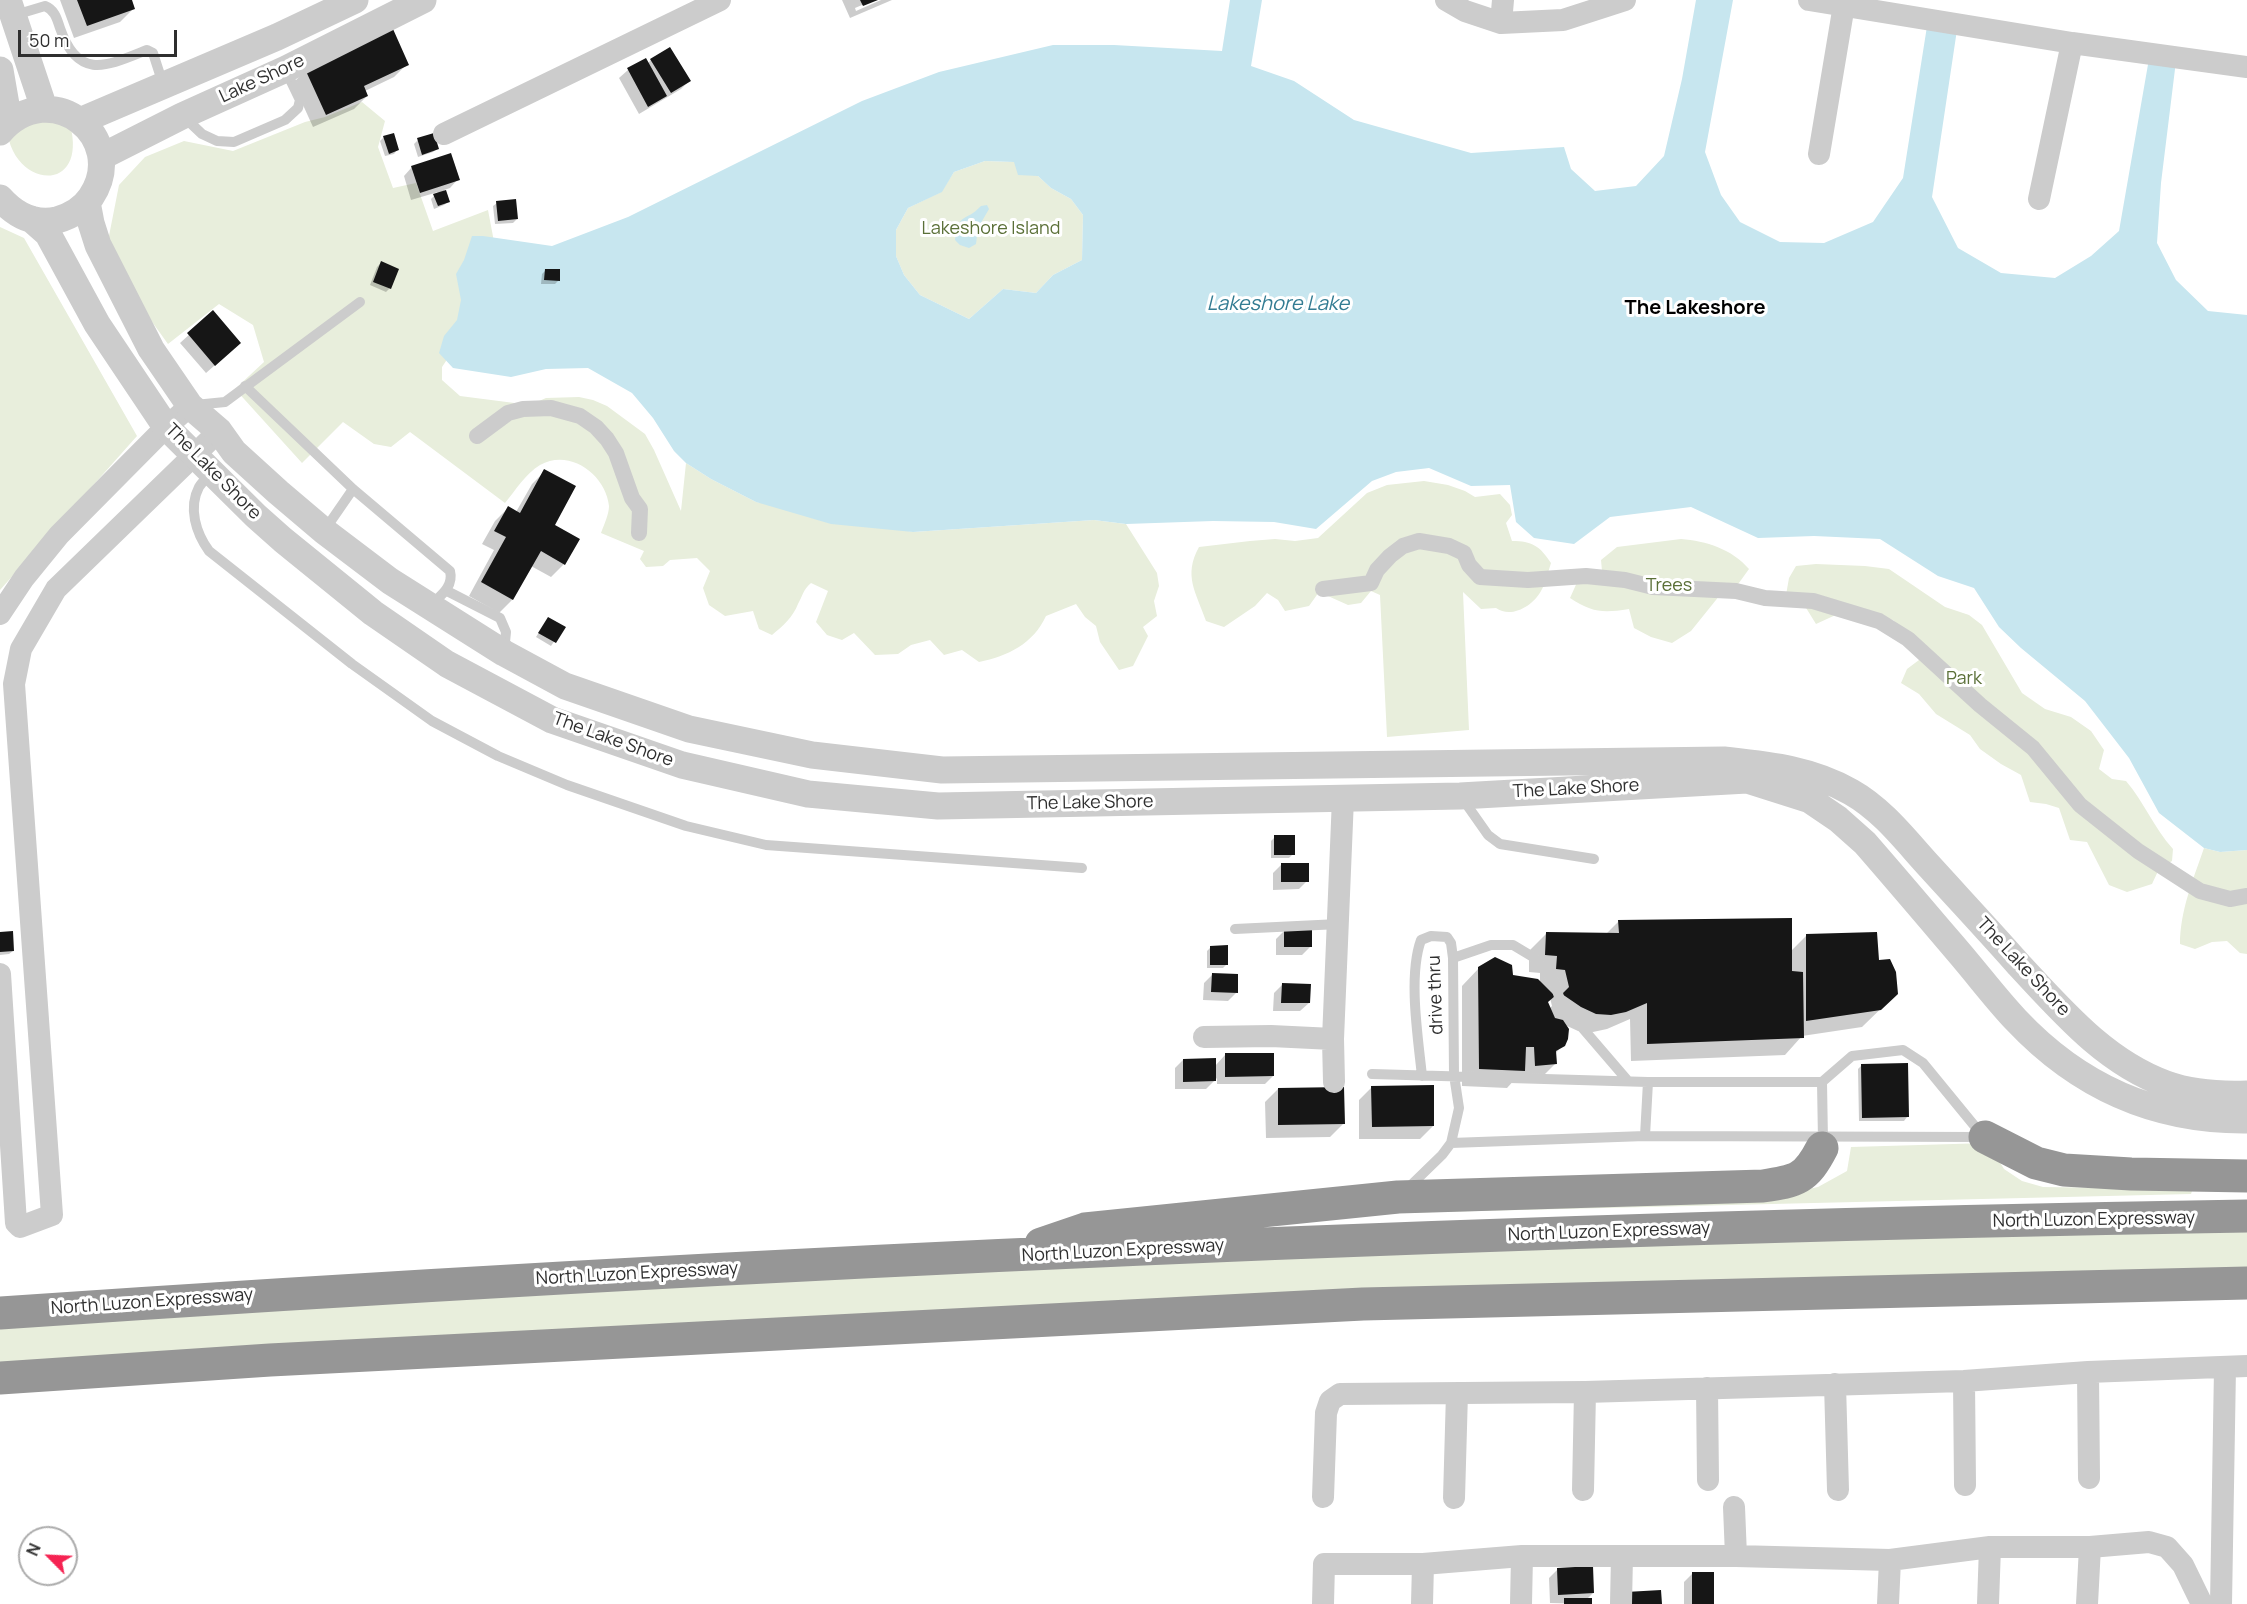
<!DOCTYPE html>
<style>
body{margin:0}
#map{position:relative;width:2247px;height:1604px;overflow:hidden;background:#fff;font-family:Manrope,sans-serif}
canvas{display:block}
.north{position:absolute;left:18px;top:1526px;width:60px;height:60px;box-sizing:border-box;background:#fff;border:2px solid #acacac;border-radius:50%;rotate:294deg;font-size:16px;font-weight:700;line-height:24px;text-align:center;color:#2f2f2f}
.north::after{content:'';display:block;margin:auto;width:21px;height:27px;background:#f52352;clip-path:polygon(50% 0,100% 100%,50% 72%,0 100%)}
.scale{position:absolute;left:18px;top:30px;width:159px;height:27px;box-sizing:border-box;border:3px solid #2f2f2f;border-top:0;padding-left:8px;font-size:18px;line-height:21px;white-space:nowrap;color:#2f2f2f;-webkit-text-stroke:4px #fff;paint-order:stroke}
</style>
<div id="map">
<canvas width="2247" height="1604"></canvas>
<div class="north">N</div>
<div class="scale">50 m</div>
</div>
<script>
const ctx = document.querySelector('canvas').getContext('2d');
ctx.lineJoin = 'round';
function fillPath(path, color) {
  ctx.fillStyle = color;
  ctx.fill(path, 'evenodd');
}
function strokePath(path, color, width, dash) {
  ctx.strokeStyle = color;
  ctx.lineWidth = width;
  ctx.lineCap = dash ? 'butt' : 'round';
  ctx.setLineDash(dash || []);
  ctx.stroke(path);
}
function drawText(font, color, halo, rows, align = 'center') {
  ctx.font = font + ' Manrope,sans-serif';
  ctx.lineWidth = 6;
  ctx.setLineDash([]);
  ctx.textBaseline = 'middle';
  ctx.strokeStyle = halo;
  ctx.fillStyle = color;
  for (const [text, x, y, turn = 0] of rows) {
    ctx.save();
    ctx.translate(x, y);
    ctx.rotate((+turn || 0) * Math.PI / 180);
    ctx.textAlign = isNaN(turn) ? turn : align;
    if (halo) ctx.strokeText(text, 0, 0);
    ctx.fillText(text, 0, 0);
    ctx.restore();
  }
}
const green = new Path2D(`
 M362,102l23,19 -7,26 15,41 23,-5 17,48 55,-21 7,37 -37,96 -16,24v13l18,16 70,9 16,-7 33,-1 14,3 14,6 38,28 9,16 27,61 5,-48 25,16 45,23 157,30 181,-12 32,4 31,49 2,13 -5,15 3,15 -14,11 5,9 -15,30 -14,4 -19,-28 -4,-16 -11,-9 -9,-13 -30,12c-13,28 -38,40 -67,46l-17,-12 -18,5 -14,-15 -19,5 -13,9 -23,1 -21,-22 -12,7 -15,-5 -11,-13 12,-31 -17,-8c-8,7 -8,12 -13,21 -5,13 -15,22 -26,31l-13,-6 -6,-18 -28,5 -16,-11 -6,-17 7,-17 -13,-13 -27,2 -7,6 -17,1 -6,-8 4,-8 -43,-18c3,-8 8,-19 8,-27 -3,-31 -39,-58 -69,-41 -14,8 -25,26 -35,38l-95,-71 -19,15 -17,-3 -31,-22 -41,41 -67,-74 29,-27 -11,-37 -34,-21 -51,40 -36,-50 -24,-53 11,-56 26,-28 39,-16 49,10 72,-29 20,-5z
 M7,114l63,10c20,77 -70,63 -63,-10z
 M985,161l29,1 24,14 13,12 20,11 12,16 -1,45 -29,15 -17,18 -33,-4 -34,30 -49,-24 -16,-20 -8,-19v-26l12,-22 33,-16 13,-20z
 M0,227l24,11 113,198 -137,154z
 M1424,481l24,4 17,6 10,6 25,-3 10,11 2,10 -6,8 6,18c20,0 28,5 39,22 -3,9 -5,20 -10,28 -8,15 -30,28 -45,17l-15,1 -18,-17 6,138 -82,7 -7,-142 -9,-4 -10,12 -13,2 -29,-13 -10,14 -24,5 -7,-11 -11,-7 -12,13 -31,21 -18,-6c-10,-29 -23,-45 -7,-74l51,-6 25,-2 20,2 23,-3 49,-45 20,-8z
 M1681,539c25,2 51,10 68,30l-13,18 -16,8 -29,36 -19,12 -21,-6 -17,-9 -5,-19c-26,4 -36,4 -59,-11l9,-20 23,-7 -1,-11 16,-13z
 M1816,564l49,2 24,3 56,38 24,8 13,10 40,68 23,16 26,8 20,14 13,19 -5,19 13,10 14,2c18,21 28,47 47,68l-1,12 -13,8 -7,15 -25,8 -18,-7 -22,-43 -17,-2 -11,-32 -13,-4 -16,-2 -9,-27 -20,-11 -21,-15 -10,-14 -34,-21 -17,-20 -18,-11 6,-14 20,-15 -34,-34 -53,-7 -24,11 -13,-21 -17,-8 3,-17 7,-12z
 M2204,848l16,4 27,-2v104l-7,-1 -13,-12 -15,1 -17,7 -15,-5c0,-33 13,-64 24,-96z
 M1988,1143l16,26 18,12 21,6 75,1 76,-3 -3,9 -838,20 433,-20 32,-7 29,-16 4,-24z
 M2247,1227v45l-2247,96v-41l476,-31 927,-44z`);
const water = new Path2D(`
 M1230,0h32l-11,66 43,15 60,39 117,33 93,-6 7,22 24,22 41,-5 28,-30 18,-77 14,-79h37l-28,152 16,43 19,27 40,20 44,1 49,-21 30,-44 25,-158 30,3 -26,174 26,51 43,25 54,5 36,-22 28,-25 31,-178 26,8 -15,122 -4,60 19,37 32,31 39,4v535l-27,2 -16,-4 -45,-35 -30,-55 -44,-57 -64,-53 -22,-21 -25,-39 -36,-12 -58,-37 -66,-3 -56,2 -67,-31 -81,10 -36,27 -40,-6 -18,-16 -6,-37 -39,1 -42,-18 -33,4 -24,9 -56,48 -42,-7 -61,-1 -87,3 -32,-4 -181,12 -82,-8 -75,-22 -45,-23 -25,-16 -12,-12 -21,-33 -21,-25 -44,-25 -42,1 -35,8 -58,-9 -14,-15 5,-17 13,-16 4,-20 -5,-26 8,-14 8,-24h11l69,10 76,-29 234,-116 77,-29 114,-27h61l108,6zM985,161l29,1 4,13 20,1 13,12 20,11 12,16 -1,45 -29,15 -17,18 -33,-4 -34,30 -49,-24 -16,-20 -8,-19v-26l12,-22 34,-16 12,-20z
 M987,205l2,4 -11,19 -2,16 -7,4 -9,-3 -5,-5c4,-29 10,-17 26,-34z`);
const shadow = new Path2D(`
 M60,0h71l2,9 -13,13 -46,16z
 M842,0h32l-19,8 1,3 25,-11h11l-42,18z
 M646,60l2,3 3,-3 38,21 -8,8 -42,25 -20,-36 9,-8z
 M407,64l-13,13 -29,14 2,5 -13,13 -41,18 -20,-44 13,-13z
 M384,137l13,13 -3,4 -9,2 -5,-15z
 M418,140l19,9 -4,3 -15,5 -4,-13z
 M412,167l46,12 -8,9 -6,2 4,12 -4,3 -10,4 -3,-10 7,-7 -27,8 -7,-24z
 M497,203l20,16 -4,4 -18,1 -2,-18z
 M381,263l9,25 -4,4 -16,-7 7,-18z
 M546,270l13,10 -4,4h-14l1,-10z
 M213,313l18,38 -25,22 -26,-30z
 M545,471l8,55 11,38 -13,13 -20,-11 -19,34 -13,13 -30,-17 25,-46 -12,-6 13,-23 13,-13 8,4 16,-28z
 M548,618l16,9 -13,19 -15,-9z
 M1275,837l18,17 -4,4h-18v-17z
 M1281,865l26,16 -8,8 -26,1v-17z
 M1619,921l172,30 15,-15 71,26 19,32 -34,33 -60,9 -17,19 -154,6 -1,-42 -23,10 -14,3 -15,-1 -13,-6 -2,20 -8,9v10l-17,17 -20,-5 -11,12 -45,-2v-100l17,-18 61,15v-10l-11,-1v-21l17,-17h60zM1550,998l2,8 -3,3 -3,-7z
 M1285,930l26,16 -9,9h-26v-16z
 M0,933l13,18 -4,3 -9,1z
 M1211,947l16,17 -4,4h-16v-17z
 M1213,974l23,19 -8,8 -25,-1 1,-17z
 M1282,985l27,18 -9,8h-27l1,-18z
 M1225,1055l48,21 -8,8h-48v-6l-11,11h-31v-21l8,-8 32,6z
 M1862,1065l45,52 -3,4h-45l-1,-52z
 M1372,1087l61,39 -13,13h-61v-39z
 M1278,1089l65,35 -13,13 -64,1 -1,-36z
 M1558,1569l35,24 -7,7 4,4 -40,-1 -1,-25z
 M1692,1574l20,30h-28v-22z`);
const building = new Path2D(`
 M77,0h55l3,9 -48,17z
 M860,0h18l-15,6z
 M393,29l16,36 -45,21 4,10 -42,19 -21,-46z
 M670,47l21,34 -20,12 -21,-34z
 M646,58l21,38 -19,11 -21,-39z
 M394,133l5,17 -10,4 -6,-18z
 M434,133l5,16 -17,6 -5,-17z
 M451,153l9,27 -40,13 -9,-27z
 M446,190l4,12 -12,4 -5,-12z
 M516,199l2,20 -20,2 -2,-20z
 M381,261l18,8 -8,20 -18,-7z
 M545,269h15v12l-16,-1z
 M213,310l28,33 -26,23 -28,-33z
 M544,469l32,17 -21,39 25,14 -15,26 -24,-14 -28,49 -32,-18 25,-45 -12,-6 14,-25 12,7z
 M548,617l18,10 -10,16 -18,-10z
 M1274,835h21v20h-21z
 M1281,863h28v19h-28z
 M1792,918v53l11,1 1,66 -157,6v-41l-21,9 -15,3 -15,-1 -15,-7 -19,-13 7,-7 -4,-17 -9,-1 1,-13 -12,-1 1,-23 73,1 -1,-13z
 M1284,929h28v18h-28z
 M13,931l1,20 -14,1v-20z
 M1877,932l2,28 11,-1 6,13 2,22 -17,16 -75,11v-87z
 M1228,945v20h-18v-19z
 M1495,957l17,8 1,10 25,4 17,17 -7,6 7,16 8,2 6,9 -1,10 -3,7 -9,5 1,13 -22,2 -1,-19h-8l-1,24 -46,-2 -1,-102z
 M1212,973l26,1v19l-27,-1z
 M1282,983l29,1 -1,19h-29z
 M1225,1053h49v23l-49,1z
 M1216,1058v23l-33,1v-23z
 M1908,1063l1,54 -47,1 -1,-54z
 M1434,1085v41l-62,1 -1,-41z
 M1344,1087l1,37 -67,1v-37z
 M1593,1566l1,27 -36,2 -1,-27z
 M1692,1572h22v32h-22z
 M1661,1590l1,14h-36v-12z
 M1564,1598h28v6h-28z`);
const service = new Path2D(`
 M15,15l30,-9c10,4 12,13 15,22 18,53 47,38 87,22l6,3 10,31
 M183,116l19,18 15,7 17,1 51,-22 13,-12 2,-8 -14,-29
 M245,386l108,103 97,82c4,16 -10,25 -20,35
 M195,405l30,-3 135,-100
 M212,472c-4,5 -10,10 -13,15 -11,21 -3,46 10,64l143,113 80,57 66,35 69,29 119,41 80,19 316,23
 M324,531l29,-42
 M447,591l53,27 6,14 -2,20
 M1462,798l26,37 12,9 94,15
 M1235,929l104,-5
 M1453,958l38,-13h22l20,12 21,24 7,22 67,78
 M1372,1074l276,8h174l30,-26 51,-6 20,13 59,72
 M1822,1082l1,59
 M1645,1136l3,-54
 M1451,1143l194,-7 336,1
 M1407,1189l35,-34 9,-12 8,-35 -5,-33 -1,-117 -2,-15 -4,-6 -16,-1 -10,4c-13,36 -3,97 1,136`);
const pedestrian = new Path2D(`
 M477,436l31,-23 15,-4 28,-1 29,8 16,11 11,12 9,14 16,45 8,11 -1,24
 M1323,589l48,-6 6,-13 13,-14 13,-10 16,-5 30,5 15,7 5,12 11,12 48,3 58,-4 39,4 28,7 83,4 29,7 48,3 66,20 29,18 72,66 53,43 47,57 58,46 62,40 30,8 17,-3`);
const minor = new Path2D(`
 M1446,0l19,11 36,12 62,-3 62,-20
 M1809,0l263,43 175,24
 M1501,23l2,-23
 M444,134l276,-134
 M1819,154l25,-149
 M2039,199l33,-156
 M0,614l24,-36 35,-43 107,-108 24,-21
 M0,974l16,249 4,4 32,-12 -38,-531 7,-35 35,-60 163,-158
 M1204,1037l67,-1 62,3
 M1334,1082l-1,-43 10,-241
 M2088,1372l1,106
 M1964,1381l1,104
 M1835,1384l3,106
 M1707,1388l1,92
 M1583,1490l2,-98
 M1323,1497l3,-84 4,-12 10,-7 245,-2 379,-11 124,-9 159,-6
 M1454,1498l3,-105
 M1734,1507l2,49
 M1323,1604l1,-40h99l99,-8h214l154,4 100,-13h100l59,-5 18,5 16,18 19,39
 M1422,1604l1,-40
 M1521,1604l1,-48
 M1621,1604l1,-48
 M1888,1604l2,-44
 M1988,1604l2,-57
 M2087,1604l3,-57
 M2221,1604l4,-236`);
const tertiary = new Path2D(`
 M8,0l36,108
 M0,70l9,52
 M80,121l197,-84 78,-37
 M0,132c51,-58 130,6 91,65 -8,12 -20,19 -34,23 -23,5 -42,-5 -57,-22
 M101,157l81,-41 104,-47 137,-69
 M87,202l4,21 7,22 53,104 39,57 29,25 15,21 44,40 46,39 66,50 114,72 61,33 124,43 123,26 130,15 782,-10c45,5 87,9 127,32 32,18 55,49 79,75 30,33 60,65 89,98 43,46 86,97 147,119 25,9 54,11 81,10
 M31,219l17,15 49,90 69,103 90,89 27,24 90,73 74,51 105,56 130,45 126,29 130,12 522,-10 287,-16 63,20 28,19 27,24c34,39 67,78 101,118 16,19 32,40 50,59 63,67 140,101 231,100`);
const motorway = new Path2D(`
 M1985,1137l51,26 28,7 67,4 116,2
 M1041,1244l44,-15 313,-32 365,-11c34,-5 43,-7 59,-38
 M0,1313c748,-51 1497,-85 2247,-97
 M0,1378l270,-18 1093,-56 884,-21`);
const streetNames = [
 ["Lake Shore",262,79,-25],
 ["The Lake Shore",213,472,45],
 ["The Lake Shore",613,740,20],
 ["The Lake Shore",1576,789,-3],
 ["The Lake Shore",1090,803,-1],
 ["The Lake Shore",2023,967,47],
 ["drive thru",1436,995,-92],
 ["North Luzon Expressway",2094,1220,-1],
 ["North Luzon Expressway",1609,1232,-2],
 ["North Luzon Expressway",1123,1251,-3],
 ["North Luzon Expressway",637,1274,-3],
 ["North Luzon Expressway",152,1302,-4]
];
const parkNames = [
 ["Lakeshore Island",991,229],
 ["Trees",1669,586],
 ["Park",1964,679]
];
const waterNames = [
 ["Lakeshore Lake",1278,304]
];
const neighbourhoodNames = [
 ["The Lakeshore",1695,308]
];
fillPath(green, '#e8eedc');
fillPath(water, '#c7e6ef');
fillPath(shadow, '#0003');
fillPath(building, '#161616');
strokePath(service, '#ccc', 10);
strokePath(pedestrian, '#ccc', 16);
strokePath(minor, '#ccc', 22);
strokePath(tertiary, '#ccc', 27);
strokePath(motorway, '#969696', 33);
drawText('18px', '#2f2f2f', '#fff', streetNames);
drawText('18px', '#5b7038', '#fff', parkNames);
drawText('italic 20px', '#337c93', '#fff', waterNames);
drawText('bold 20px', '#000', '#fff', neighbourhoodNames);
</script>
